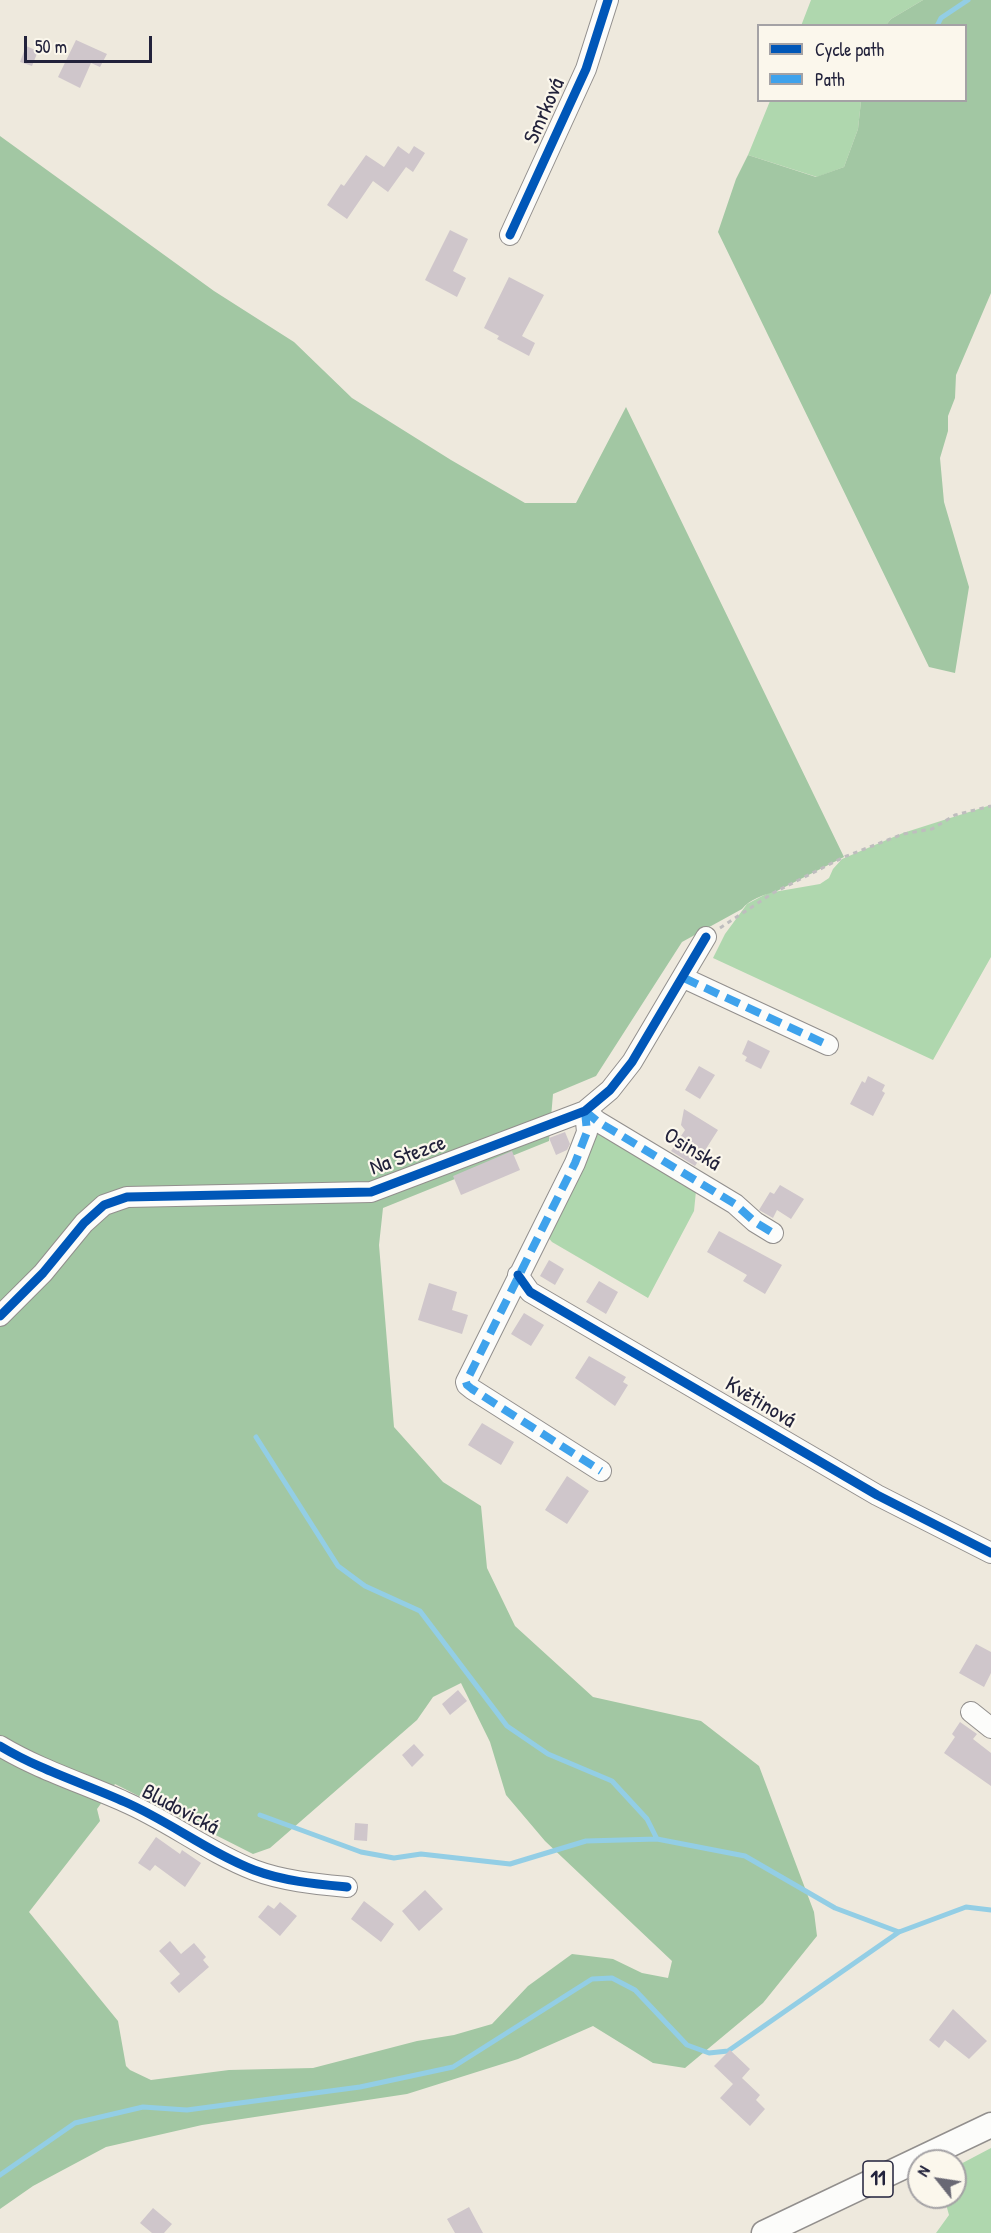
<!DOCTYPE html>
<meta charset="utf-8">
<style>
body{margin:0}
#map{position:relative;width:991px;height:2233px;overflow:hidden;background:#eee9dd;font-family:"Patrick Hand",sans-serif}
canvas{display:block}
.legend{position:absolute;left:757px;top:24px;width:210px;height:78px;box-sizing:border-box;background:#fbf7ec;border:2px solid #a4a2a5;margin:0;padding:8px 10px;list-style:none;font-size:18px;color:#22223b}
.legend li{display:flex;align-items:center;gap:12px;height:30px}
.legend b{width:30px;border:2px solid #a4a2a5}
.north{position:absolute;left:907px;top:2149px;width:60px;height:60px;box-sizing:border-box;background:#fbf7ec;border:2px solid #a4a2a5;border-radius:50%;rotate:300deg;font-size:16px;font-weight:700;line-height:24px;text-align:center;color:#22223b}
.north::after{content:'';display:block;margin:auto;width:21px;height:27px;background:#696874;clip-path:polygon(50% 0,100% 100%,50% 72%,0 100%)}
.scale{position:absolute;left:24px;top:36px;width:128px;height:27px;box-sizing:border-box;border:3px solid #22223b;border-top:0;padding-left:8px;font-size:18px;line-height:21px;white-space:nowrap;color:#22223b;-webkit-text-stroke:4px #fbf7ec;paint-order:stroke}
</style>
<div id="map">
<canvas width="991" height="2233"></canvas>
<ul class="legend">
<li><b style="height:8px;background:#0057b8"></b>Cycle path</li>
<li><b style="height:8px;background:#3ea2ec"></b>Path</li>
</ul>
<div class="north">N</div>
<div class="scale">50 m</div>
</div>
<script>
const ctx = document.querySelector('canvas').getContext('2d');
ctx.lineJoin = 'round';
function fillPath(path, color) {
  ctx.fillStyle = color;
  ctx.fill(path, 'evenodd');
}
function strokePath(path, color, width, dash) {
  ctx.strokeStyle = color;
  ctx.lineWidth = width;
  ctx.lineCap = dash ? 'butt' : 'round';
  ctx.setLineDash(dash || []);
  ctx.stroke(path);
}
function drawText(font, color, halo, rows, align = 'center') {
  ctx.font = font + ' "Patrick Hand",sans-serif';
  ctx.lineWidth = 4.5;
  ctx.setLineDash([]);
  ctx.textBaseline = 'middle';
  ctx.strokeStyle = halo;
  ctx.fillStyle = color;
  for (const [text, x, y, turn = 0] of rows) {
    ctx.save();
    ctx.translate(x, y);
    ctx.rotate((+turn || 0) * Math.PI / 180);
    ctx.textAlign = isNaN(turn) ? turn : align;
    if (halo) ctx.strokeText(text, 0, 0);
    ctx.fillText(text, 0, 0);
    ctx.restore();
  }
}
const green = new Path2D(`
 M811,0h112l-32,19 -5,6 -85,1z
 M770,101h91l-3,28 -14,38 -27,10 -69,-22z
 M991,805v152l-58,103 -220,-102 12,-24 22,-30 21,-11 52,-9 9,-6 4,-9 9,-10 61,-26z
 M598,1133l98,58 -2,20 -46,87 -96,-56 -5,-6z
 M991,2148v85h-55l13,-18 -5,-18h11v-30z`);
const forest = new Path2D(`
 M923,0h68v293l-35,82 -1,23 -7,18v15l-8,27 4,44 25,85 -14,86 -26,-6 -211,-435 18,-53 12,-24 68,22 28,-10 14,-38 3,-28 105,-1v-74l-80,-1 5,-6z
 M0,136l214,155 80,51 58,56 99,62 74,43h51l50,-96 218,450 -69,35c-11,2 -26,8 -33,17l-60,33 -86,134 -43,18 -4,47 -166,67 -4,37 15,182 49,55 38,24 6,62 28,58 78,71 108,24 58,45 55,146 3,24 -54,67 -78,65 -32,-5 -60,-37 -75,33 -111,35 -205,31 -96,22 -73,39 -33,23zM461,1683l29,59 16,53 39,46 127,120 -4,17 -26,-5 -29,-14 -41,-5 -44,32 -36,38 -38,11 -37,6 -104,27 -84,2 -78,10 -21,-10 -4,-4 -8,-45 -89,-109 71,-91 -3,-12 18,-25 138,70 17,-6 147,-128 16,-23z`);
const stream = new Path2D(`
 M937,26l4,-8 27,-18
 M256,1437l82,129 27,20 55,25 87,115 41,28 64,27 35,38 10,20
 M260,1815l101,37 33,6 27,-4 89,10 76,-23 71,-2 88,17 90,52 64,24 67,-25 25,3
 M0,2175l75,-52 68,-16 44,3 173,-23 93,-20 139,-88 20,-1 23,12 52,55 22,8 19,-2 171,-119`);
const building = new Path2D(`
 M76,40l31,14 -7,13 -9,-4 -11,25 -22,-11z
 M26,46l12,5 -6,15 -12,-4z
 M398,146l11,8 5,-8 11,7 -12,19 -7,-5 -18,25 -15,-11 -26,38 -20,-14 14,-21 3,2 22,-31 18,12z
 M450,230l18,9 -15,32 13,7 -9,19 -32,-17z
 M509,277l35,18 -22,41 13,7 -6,13 -32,-17 2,-3 -15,-8z
 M748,1040l22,11 -9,18 -16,-8 2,-4 -5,-3z
 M699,1066l16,9 -15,24 -15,-9z
 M868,1076l17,9 -3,6 3,2 -12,23 -23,-12 12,-23 3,2z
 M684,1109l34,21 -23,36 -24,-15 14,-21 -4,-5z
 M565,1132l5,12 -3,6 -11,5 -7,-17z
 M512,1151l8,19 -59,25 -8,-19z
 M780,1185l24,14 -13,20 -14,-9 -4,8 -14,-8 11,-18 4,2z
 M719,1231l63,34 -17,29 -22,-13 4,-6 -40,-23z
 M549,1260l15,9 -9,16 -15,-9z
 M599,1281l19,11 -12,22 -20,-12z
 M429,1283l28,9 -5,18 16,5 -6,19 -44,-14z
 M524,1313l20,12 -13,21 -20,-12z
 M589,1356l37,21 -3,5 5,3 -13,21 -40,-28z
 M482,1423l32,19 -13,23 -33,-20z
 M567,1476l22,15 -22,33 -22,-14z
 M976,1644l15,8v21l-7,14 -25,-14z
 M458,1690l9,11 -17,14 -8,-11z
 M960,1722l17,12 -4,5 18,14v33l-47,-33 11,-16 -3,-3z
 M414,1744l10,11 -12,12 -10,-12z
 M355,1823l13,1 -1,17 -13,-1z
 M156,1837l24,17 2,-4 19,13 -16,24 -30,-22 -5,6 -12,-8z
 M425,1890l18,19 -24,22 -17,-20z
 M364,1901l30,23 -13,18 -30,-23z
 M280,1902l17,14 -17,20 -22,-19 10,-12 6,4z
 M170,1941l11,13 13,-11 12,14 -3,3 6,7 -30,26 -9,-10 10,-9 -21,-23z
 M953,2009l34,32 -18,18 -24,-19 -6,8 -10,-8z
 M730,2050l20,19 -8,9 18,17 -4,5 9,9 -15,17 -30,-28 13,-14 -19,-18z
 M469,2207l14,26h-28l-8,-14z
 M153,2208l19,16 -8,9h-12l-12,-10z`);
const path = new Path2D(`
 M720,928l53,-35 71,-36 59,-23 29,-5 23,-14 36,-9`);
const minor = new Path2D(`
 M510,235l76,-166 22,-69
 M684,978l144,67
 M585,1111l2,21 -12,31 -109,219 1,3 5,4 129,82
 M585,1111l12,10 138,83 20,18 18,11
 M518,1275l12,17 347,203 114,58
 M0,1316l43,-43 41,-50 20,-18 23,-8 244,-5 214,-81 25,-21 22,-28 74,-125
 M971,1712l20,16
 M0,1746c40,24 83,37 125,56 44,19 83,50 129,68 29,11 62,14 93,17`);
const major = new Path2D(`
 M764,2233l227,-108`);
const quiet = new Path2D(`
 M684,978l144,67
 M585,1111l2,21 -12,31 -109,219 1,3 5,4 129,82
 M585,1111l12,10 138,83 20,18 18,11`);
const cycleway = new Path2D(`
 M510,235l76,-166 22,-69
 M518,1275l12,17 347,203 114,58
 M0,1316l43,-43 41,-50 20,-18 23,-8 244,-5 214,-81 25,-21 22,-28 74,-125
 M0,1746c40,24 83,37 125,56 44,19 83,50 129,68 29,11 62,14 93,17`);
const shields = [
 [878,2179,30]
];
const shieldNames = [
 ["11",878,2179]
];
const streetNames = [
 ["Smrková",545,111,-66],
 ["Osinská",692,1150,31],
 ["Na Stezce",408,1156,-20],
 ["Květinová",760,1403,31],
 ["Bludovická",180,1810,28]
];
fillPath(green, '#afd7ae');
fillPath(forest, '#a2c7a3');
strokePath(stream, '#93cee5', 5);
fillPath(building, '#cfc6cb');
strokePath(minor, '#928f8d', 22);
strokePath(major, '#928f8d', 27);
strokePath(path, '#bebdbe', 3, [4.5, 4.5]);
strokePath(minor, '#fcfcfa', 20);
strokePath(major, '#fcfcfa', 24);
strokePath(quiet, '#3ea2ec', 8, [15, 8]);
strokePath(cycleway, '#0057b8', 9);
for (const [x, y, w] of shields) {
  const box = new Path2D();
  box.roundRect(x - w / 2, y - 18, w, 36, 4.5);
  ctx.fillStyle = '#fbf7ec';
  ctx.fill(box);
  strokePath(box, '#22223b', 1.5);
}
drawText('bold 21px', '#22223b', null, shieldNames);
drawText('22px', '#22223b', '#fbf7ec', streetNames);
</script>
